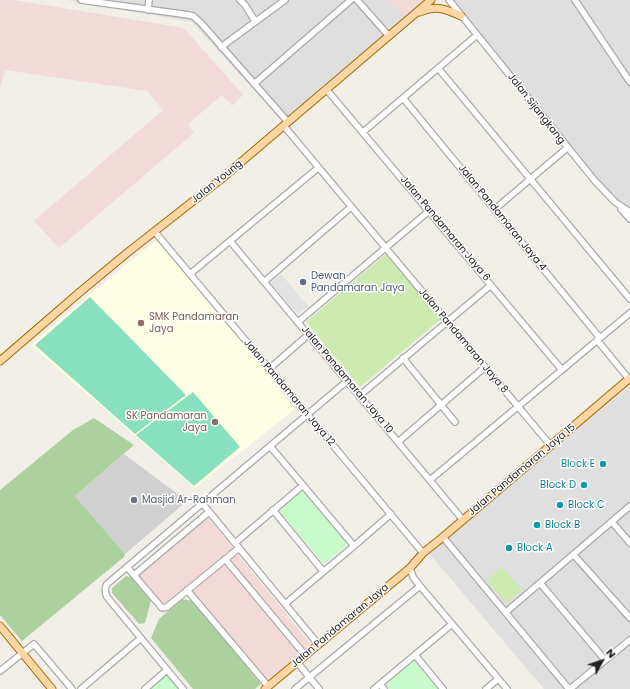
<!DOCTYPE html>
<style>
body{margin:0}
#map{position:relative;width:630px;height:689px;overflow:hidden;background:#f2efe9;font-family:Poppins,sans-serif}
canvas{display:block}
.north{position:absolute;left:582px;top:641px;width:40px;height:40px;-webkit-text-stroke:3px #fff;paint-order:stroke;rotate:50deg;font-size:11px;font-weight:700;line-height:16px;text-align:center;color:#222}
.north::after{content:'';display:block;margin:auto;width:14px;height:18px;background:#222;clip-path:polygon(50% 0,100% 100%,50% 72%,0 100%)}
</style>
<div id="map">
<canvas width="630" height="689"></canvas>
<div class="north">N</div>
</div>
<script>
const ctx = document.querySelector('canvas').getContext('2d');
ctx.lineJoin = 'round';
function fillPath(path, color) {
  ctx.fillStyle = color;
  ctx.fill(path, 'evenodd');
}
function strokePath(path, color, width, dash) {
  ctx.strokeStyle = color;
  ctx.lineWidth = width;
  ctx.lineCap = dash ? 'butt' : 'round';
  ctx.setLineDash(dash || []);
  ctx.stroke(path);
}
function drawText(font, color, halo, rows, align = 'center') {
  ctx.font = font + ' Poppins,sans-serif';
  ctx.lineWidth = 3;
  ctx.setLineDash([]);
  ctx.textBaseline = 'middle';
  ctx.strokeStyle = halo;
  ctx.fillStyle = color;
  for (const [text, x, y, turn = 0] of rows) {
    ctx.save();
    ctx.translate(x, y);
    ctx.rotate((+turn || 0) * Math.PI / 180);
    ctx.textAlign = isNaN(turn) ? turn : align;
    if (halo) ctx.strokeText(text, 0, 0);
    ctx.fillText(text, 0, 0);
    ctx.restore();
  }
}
const residential = new Path2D(`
 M67,0h366l-146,126 -95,-104z
 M449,0h181v209l-17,-10z
 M630,386v303h-86l-116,-137z`);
const commercial = new Path2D(`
 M0,0h14l170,28 59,67 -11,11 -10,-11 -34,29 6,9 -135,115 -25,-27 129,-111 -16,-19 -142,-21 -5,17z
 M389,0h35l-19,18z
 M207,516l104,129 -44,36 -79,-94 -22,18 -4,1 -25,-30z`);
const education = new Path2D(`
 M154,242l5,1 89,106 47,60 -100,79 -164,-143 51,-44z`);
const religious = new Path2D(`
 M124,454l63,47 -62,53 -50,-58z`);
const grass = new Path2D(`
 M387,253l55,65 -82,69 -54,-65z
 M502,567l20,23 -16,13 -19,-23z`);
const forest = new Path2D(`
 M94,418l40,27 -59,51 50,58 -1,3 -102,84 -22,-26v-125l73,-60z
 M126,576l5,1 20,23 -6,23 -6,1 -27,-31v-5z
 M182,599l11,2 68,83 -6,5h-62l-42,-51 8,-19z`);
const park = new Path2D(`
 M300,492l6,1 39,47 1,6 -22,18 -46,-54z
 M413,660l25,29h-47l-5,-5z
 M166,673l14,16h-33z`);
const pitch = new Path2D(`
 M90,297l96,98 -51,39 -100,-89z
 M193,392l47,55 -46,39 -58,-51z`);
const parking = new Path2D(`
 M281,274l27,32 -10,8 -27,-31z`);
const minor = new Path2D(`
 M81,0l108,15 4,1 8,7 87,99
 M240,0l5,5 10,16
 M357,0l32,36
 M449,0l146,181 20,21 15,10
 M575,0l55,82
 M148,10l1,-10
 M221,47l64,-47
 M438,68l192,231
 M254,84l97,-84
 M327,90l235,280
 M403,98l197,240
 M284,126l267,320
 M363,132l114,-97
 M495,209l72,-61
 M621,209l9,10
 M155,232l268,321
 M230,241l233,279
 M190,274l128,-106
 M264,282l87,-75
 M298,322l131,-111
 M597,340l32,39
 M403,358l52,64
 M269,369l39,-34
 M359,396l132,-111
 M398,442l87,-75
 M270,446l84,100
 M430,480l200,-167
 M202,503l116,141
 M273,510l50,61
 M612,522l18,21
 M443,537l126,152
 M235,543l67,-57
 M574,555l56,63
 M225,559l80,96
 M127,567l35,41 5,-1 72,-59
 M410,568l3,9 7,9 87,103
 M134,575l75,-63
 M540,583l65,77
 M187,590l81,96
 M285,604l69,-58 37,-32
 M506,612l124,-106
 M415,655l28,34
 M297,662l22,27
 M0,671l34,-27 38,45
 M380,684l4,5
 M81,689l60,-51
 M145,689l22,-19
 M183,689l-76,-92c-2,-5 -3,-9 0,-13l240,-203
 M295,689l125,-103
 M374,689l78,-65
 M486,689l12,-10
 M570,689l60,-49`);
const major = new Path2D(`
 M420,12c16,-7 26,-3 41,4
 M0,361l80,-69 47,-39 93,-73 211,-180
 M0,626l52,63
 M265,689l145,-121 13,-15 20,-16 187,-159`);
const markers = [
 [303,282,4,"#5c6f8a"],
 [141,323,4,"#8d6e63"],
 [215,422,4,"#8d6e63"],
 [603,464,4,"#0f9aa8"],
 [584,485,4,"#0f9aa8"],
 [134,500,4,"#6b7280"],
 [560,505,4,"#0f9aa8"],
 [537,525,4,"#0f9aa8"],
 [509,548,4,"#0f9aa8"]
];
const streetNames = [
 ["Jalan Sijangkang",536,109,52],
 ["Jalan Young",217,182,-39],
 ["Jalan Pandamaran Jaya 4",502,218,51],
 ["Jalan Pandamaran Jaya 6",445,229,50],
 ["Jalan Pandamaran Jaya 8",463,341,50],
 ["Jalan Pandamaran Jaya 10",347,380,50],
 ["Jalan Pandamaran Jaya 12",289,393,50],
 ["Jalan Pandamaran Jaya 15",522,470,-40],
 ["Jalan Pandamaran Jaya",340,626,-40]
];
const serviceNames = [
 ["Dewan",311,276],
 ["Pandamaran Jaya",311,288]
];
const educationNames = [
 ["SMK Pandamaran",149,317],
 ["Jaya",149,329],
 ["SK Pandamaran",207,416,"right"],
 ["Jaya",207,428,"right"]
];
const cultureNames = [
 ["Block E",595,464,"right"],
 ["Block D",576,485,"right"],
 ["Block C",568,505],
 ["Block B",545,525],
 ["Block A",517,548]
];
const worshipNames = [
 ["Masjid Ar-Rahman",142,500]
];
fillPath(residential, '#e0dfdf');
fillPath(commercial, '#f2dad9');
fillPath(education, '#ffffe5');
fillPath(religious, '#d0d0d0');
fillPath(grass, '#cdebb0');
fillPath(forest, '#add19e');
fillPath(park, '#c8facc');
fillPath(pitch, '#88e0be');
fillPath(parking, '#e2e2e2');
strokePath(minor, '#a9a9a9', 8);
strokePath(major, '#a06b00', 9);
strokePath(minor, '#fff', 5.5);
strokePath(major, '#fcd6a4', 7);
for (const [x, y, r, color] of markers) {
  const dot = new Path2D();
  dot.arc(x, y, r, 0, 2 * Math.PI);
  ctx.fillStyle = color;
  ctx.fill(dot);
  strokePath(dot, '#fff', 1.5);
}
drawText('10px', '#222', '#fff', streetNames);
drawText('10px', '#4e5e75', '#fff', serviceNames, 'left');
drawText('10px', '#785e54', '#fff', educationNames, 'left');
drawText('10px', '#0d838f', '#fff', cultureNames, 'left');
drawText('10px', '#5b616d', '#fff', worshipNames, 'left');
</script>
